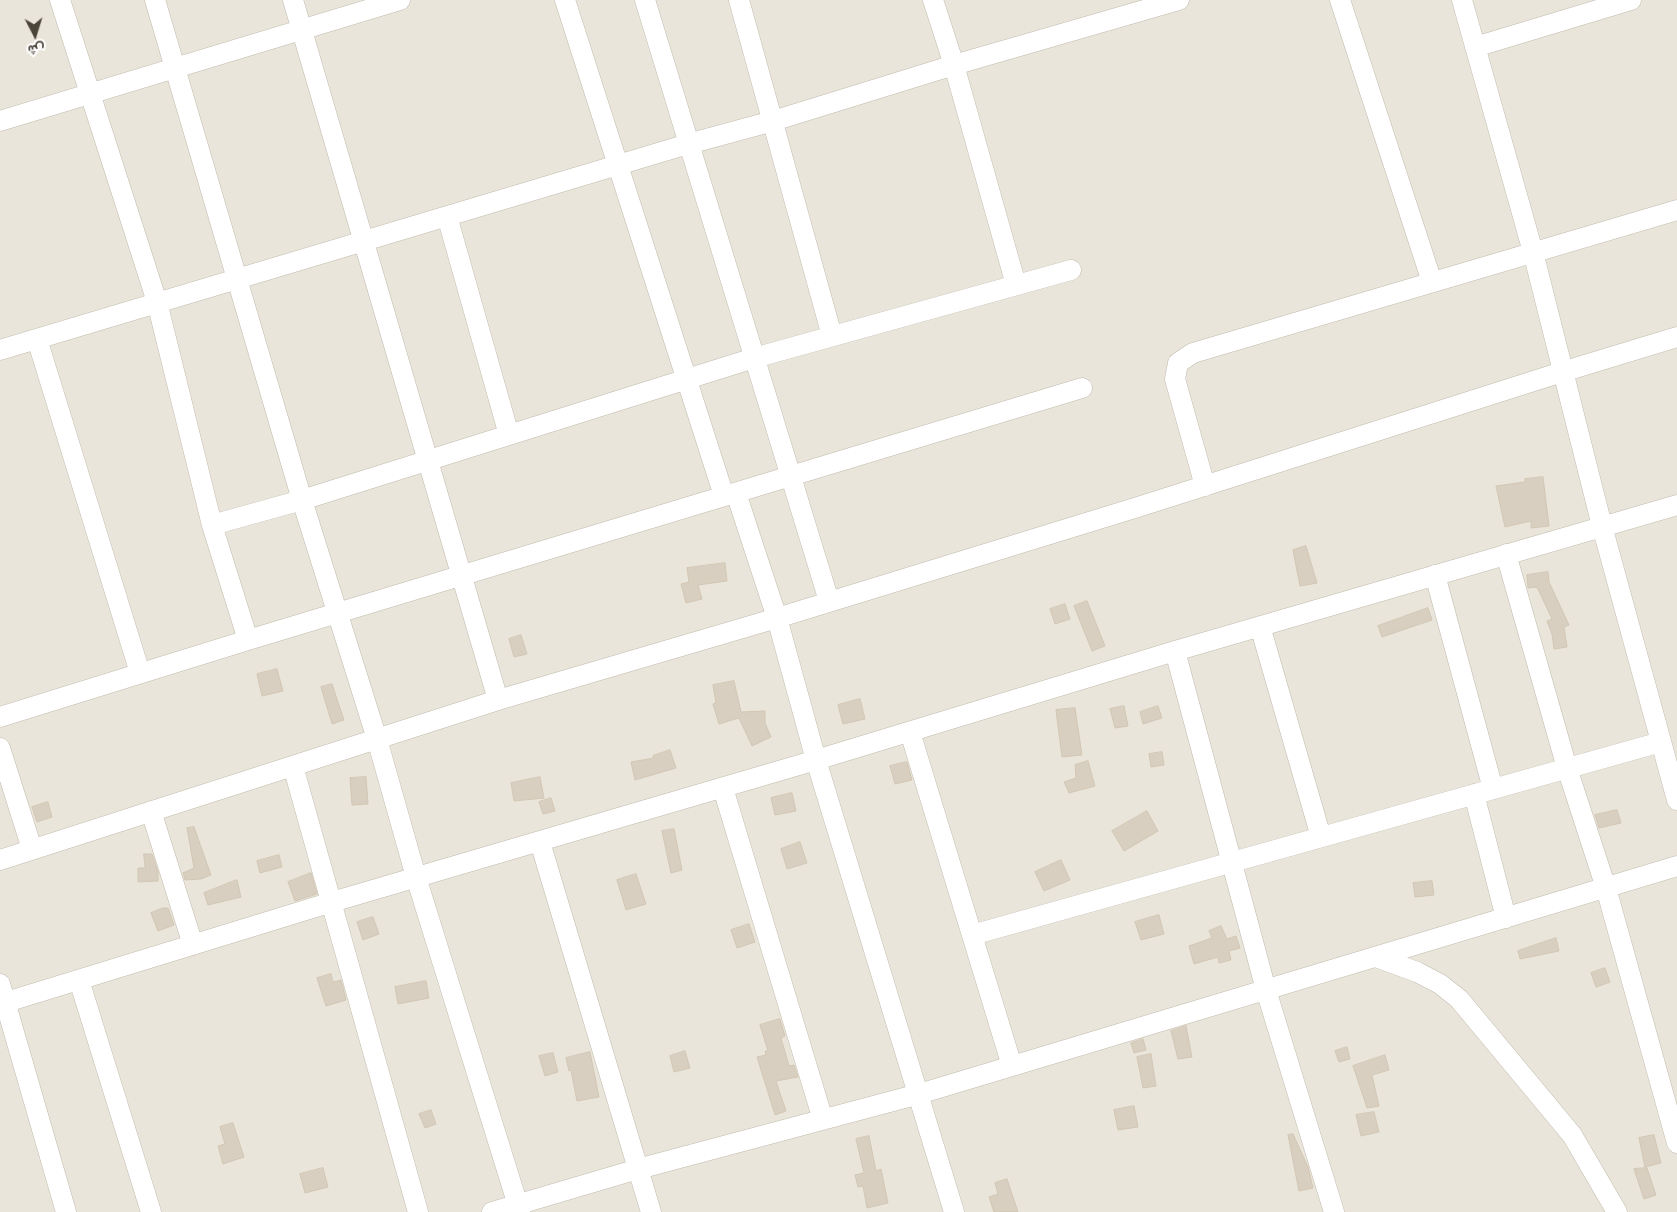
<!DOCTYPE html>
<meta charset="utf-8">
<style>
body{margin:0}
#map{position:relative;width:1677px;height:1212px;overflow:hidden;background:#f6f3ec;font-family:Roboto,Vazirmatn,sans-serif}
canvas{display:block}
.north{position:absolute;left:10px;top:10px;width:50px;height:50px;-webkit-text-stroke:4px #fff;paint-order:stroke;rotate:175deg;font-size:14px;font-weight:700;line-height:20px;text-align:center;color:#4b4439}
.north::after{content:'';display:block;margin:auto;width:18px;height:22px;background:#4b4439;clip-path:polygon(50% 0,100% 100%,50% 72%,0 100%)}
</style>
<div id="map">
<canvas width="1677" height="1212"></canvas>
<div class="north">ش</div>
</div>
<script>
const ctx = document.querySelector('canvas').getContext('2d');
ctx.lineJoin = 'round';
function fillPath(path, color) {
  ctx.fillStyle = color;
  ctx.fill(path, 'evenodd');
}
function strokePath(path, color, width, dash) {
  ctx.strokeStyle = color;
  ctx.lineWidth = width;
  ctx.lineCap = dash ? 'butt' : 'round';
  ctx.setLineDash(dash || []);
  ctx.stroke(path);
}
const residential = new Path2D(`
 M0,0h1677v1212h-1677z`);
const building = new Path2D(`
 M1543,477l6,49 -18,2v-7l-26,6 -9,-41 29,-4v-3z
 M1306,546l11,37 -17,3 -7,-36z
 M725,563l2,18 -29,4 4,14 -16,4 -5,-19 8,-2 -2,-14z
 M1548,572l1,10 20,43 -5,2 3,20 -13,2 -2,-15 -5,-13 5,-2 -15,-32 -9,1 -1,-13z
 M1087,601l18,45 -13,5 -18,-45z
 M1065,604l5,15 -15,5 -5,-15z
 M1428,608l4,12 -50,17 -4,-11z
 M521,635l6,19 -13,3 -5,-18z
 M277,669l6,22 -21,5 -5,-22z
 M734,681l7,31 24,-1v12l6,14 -19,9 -13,-28 -20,6 -6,-20 3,-1 -3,-18z
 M332,684l12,36 -12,4 -11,-37z
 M860,699l5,20 -22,5 -5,-19z
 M1124,706l4,20 -13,2 -5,-19z
 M1158,706l4,12 -19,6 -3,-12z
 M1075,708l7,47 -20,2 -6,-47z
 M670,750l6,18 -41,12 -4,-18 23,-4 -1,-2z
 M1162,752l2,13 -13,2 -2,-13z
 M1088,761l7,25 -26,7 -5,-11 12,-4 -1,-13z
 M907,762l5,18 -17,4 -5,-18z
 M366,777l2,27 -16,1 -2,-27z
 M540,777l4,21 -30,3 -3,-18z
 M792,793l4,18 -21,4 -4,-17z
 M551,798l4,13 -12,3 -4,-12z
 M48,802l4,15 -15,5 -5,-15z
 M1617,810l4,13 -22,5 -4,-13z
 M1147,811l11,20 -34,20 -12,-20z
 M194,827l17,48 -10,4 -16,1 -2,-7 11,-5 -7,-40z
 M674,829l8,41 -11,3 -9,-42z
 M800,842l7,21 -20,6 -6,-20z
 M144,854h8l6,18v9l-20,1v-14h7z
 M279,855l3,12 -22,6 -3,-12z
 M1061,860l9,20 -26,11 -9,-19z
 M311,873l6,21 -22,7 -7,-19z
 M636,874l10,30 -20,6 -9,-30z
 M237,880l4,17 -33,8 -4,-12z
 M1432,881l2,14 -19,2 -2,-14z
 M163,908h5l6,17 -16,6 -7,-18z
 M1159,915l5,19 -23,6 -6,-18z
 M373,917l6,17 -16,6 -6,-18z
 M749,924l6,18 -18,6 -6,-18z
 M1221,926l6,13 9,-3 4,12 -11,3 2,9 -12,3 -1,-6 -24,7 -5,-18 23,-8 -3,-7z
 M1556,938l3,13 -39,8 -2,-8z
 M1605,968l5,14 -14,5 -5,-14z
 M331,974l2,8 8,-2 5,20 -20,6 -9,-28z
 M426,981l3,17 -31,6 -3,-17z
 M780,1019l5,17 -4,2 8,28 5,-1 4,12 -22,4 10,30 -11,4 -18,-58 9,-2 -1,-4h3l-8,-26z
 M1186,1026l6,31 -14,2 -7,-28z
 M1143,1039l3,11 -12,3 -3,-10z
 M1347,1047l3,12 -11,3 -4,-11z
 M685,1051l5,17 -16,4 -4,-16z
 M590,1052l9,45 -22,4 -6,-31 -2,1 -3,-13z
 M553,1053l5,19 -13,4 -6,-20z
 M1151,1054l5,32 -13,2 -6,-31z
 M1385,1055l4,15 -17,5 7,31 -12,2 -14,-42z
 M1134,1106l4,21 -20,3 -4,-20z
 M431,1110l5,14 -11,4 -6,-14z
 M1374,1112l5,20 -18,4 -5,-21z
 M233,1123l11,34 -21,7 -5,-18 7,-2 -5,-17z
 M1293,1134l15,33 5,21 -14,3 -11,-56z
 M1654,1135l7,28 -16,4 -6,-29z
 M869,1136l7,35 5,-2 7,34 -21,5 -4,-22 -5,1 -3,-12 9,-2 -8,-34z
 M323,1168l5,19 -23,6 -5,-19z
 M1647,1168l9,27 -12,4 -10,-30z
 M1007,1179l11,33h-24l-5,-15 9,-3 -3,-11z`);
const street = new Path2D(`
 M60,0l97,302 55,223 36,115
 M155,0l147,500 75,239 39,138 104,335
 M293,0l205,700
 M565,0l159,496
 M645,0l184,601
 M739,0l93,336
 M933,0l21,65 62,220
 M1340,0l92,282
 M1462,0l71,252 69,274 75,274
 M1475,47l156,-47
 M0,121l400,-121
 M447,216l62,219
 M37,339l103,334
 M0,350l688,-206 85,-23 181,-56 225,-65
 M1205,486l-30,-107 3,-16 15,-10 484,-143
 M736,493l41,125 39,142 138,452
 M212,525l90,-25 452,-142 317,-88
 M1506,554l61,214 39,120 71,255
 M1435,575l58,214
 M1260,626l61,211
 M1175,651l91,339 68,222
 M0,717l248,-77 834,-252
 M910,732l102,334
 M0,748l32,101
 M293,766l125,446
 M723,788l100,332
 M1474,794l32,124
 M151,811l42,134
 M540,842l111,370
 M0,860l498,-160 279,-82 361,-111 424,-135 115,-35
 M972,935l689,-193
 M1376,957l41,15 23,12 19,15 113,136 45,77
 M79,980l72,232
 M0,984l66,228
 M0,1004l332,-102 484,-142 359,-109 502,-146
 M492,1212l146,-43 281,-75 758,-228`);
fillPath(residential, '#eae5da');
fillPath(building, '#d8cfc1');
strokePath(building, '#d3c7b4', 1);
strokePath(street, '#c2bbae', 21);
strokePath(street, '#fff', 20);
</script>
